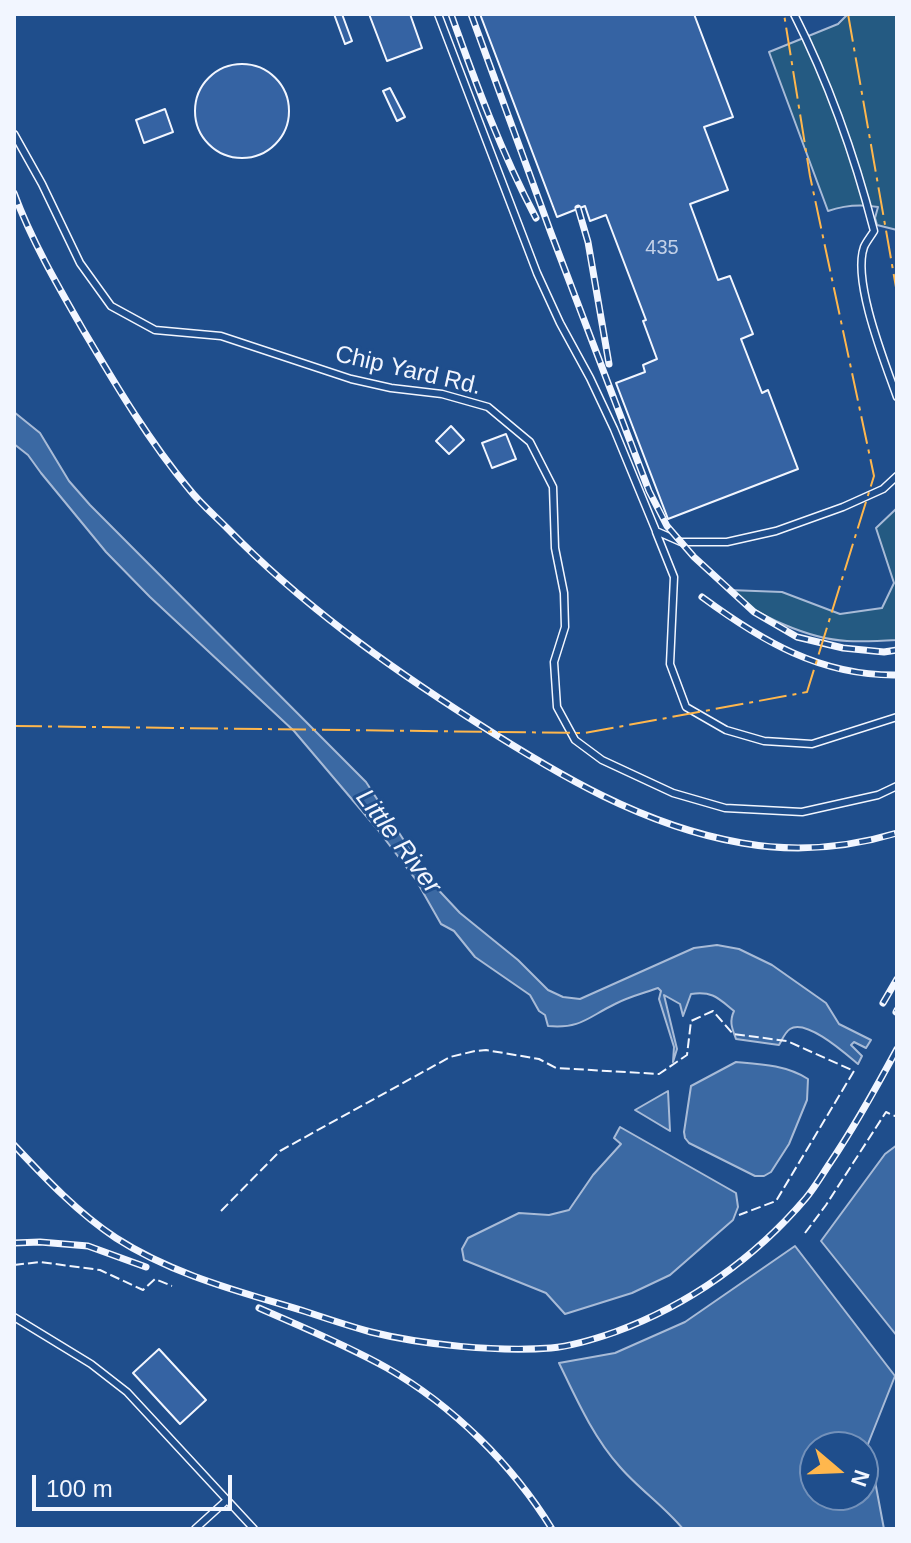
<!DOCTYPE html>
<style>
body{margin:0}
#map{position:relative;width:911px;height:1543px;overflow:hidden;background:#1f4e8c;font-family:Arial,sans-serif}
canvas{display:block}
.frame{position:absolute;inset:0;border:16px solid #f2f6ff;pointer-events:none}
.north{position:absolute;left:799px;top:1431px;width:80px;height:80px;box-sizing:border-box;background:#1f4e8c;border:2px solid #7391ba;border-radius:50%;rotate:109deg;font-size:22px;font-weight:700;line-height:32px;text-align:center;color:#f2f6ff}
.north::after{content:'';display:block;margin:auto;width:28px;height:36px;background:#ffb74d;clip-path:polygon(50% 0,100% 100%,50% 72%,0 100%)}
.scale{position:absolute;left:32px;top:1475px;width:200px;height:36px;box-sizing:border-box;border:4px solid #f2f6ff;border-top:0;padding-left:10px;font-size:24px;line-height:28px;white-space:nowrap;color:#f2f6ff;-webkit-text-stroke:6px #1f4e8c;paint-order:stroke}
</style>
<div id="map">
<canvas width="911" height="1543"></canvas>
<div class="frame"></div>
<div class="north">N</div>
<div class="scale">100 m</div>
</div>
<script>
const ctx = document.querySelector('canvas').getContext('2d');
ctx.lineJoin = 'round';
function fillPath(path, color) {
  ctx.fillStyle = color;
  ctx.fill(path, 'evenodd');
}
function strokePath(path, color, width, dash) {
  ctx.strokeStyle = color;
  ctx.lineWidth = width;
  ctx.lineCap = dash ? 'butt' : 'round';
  ctx.setLineDash(dash || []);
  ctx.stroke(path);
}
function drawText(font, color, halo, rows, align = 'center') {
  ctx.font = font + ' Arial,sans-serif';
  ctx.lineWidth = 6;
  ctx.setLineDash([]);
  ctx.textBaseline = 'middle';
  ctx.strokeStyle = halo;
  ctx.fillStyle = color;
  for (const [text, x, y, turn = 0] of rows) {
    ctx.save();
    ctx.translate(x, y);
    ctx.rotate((+turn || 0) * Math.PI / 180);
    ctx.textAlign = isNaN(turn) ? turn : align;
    if (halo) ctx.strokeText(text, 0, 0);
    ctx.fillText(text, 0, 0);
    ctx.restore();
  }
}
const green = new Path2D(`
 M848,14h49v216l-20,-5 -2,-7 3,-11c-18,-3 -33,-2 -50,4l-59,-159 69,-28z
 M897,508v132c-16,1 -33,2 -50,1 -37,-2 -92,-25 -118,-51l53,2 58,22 42,-6 12,-25 -18,-55z`);
const water = new Path2D(`
 M14,412l26,21 29,48 21,24 276,277 65,100 29,31 58,47 30,30 15,7 17,2 114,-51 23,-3 22,4 33,16 54,38 13,21 32,16 -5,8 -12,-6 -3,3 11,11 -4,8c-12,-10 -52,-46 -68,-35 -5,3 -8,11 -11,16l-43,-6c-4,-11 -7,-17 -2,-28 -16,-13 -21,-20 -43,-17l-8,22 -3,-12 -16,-9 13,54 -4,13 1,-15 -15,-48 2,-8 -3,-3c-14,5 -30,9 -43,16 -27,13 -34,25 -67,22l-3,-11 -6,-4 -9,-16 -55,-38 -21,-26 -13,-7 -25,-44 -38,-50 -84,-99 -144,-134 -44,-45 -65,-79 -13,-18 -14,-11z
 M736,1062c24,2 50,3 72,17l-1,21 -18,44 -18,28 -7,4h-9l-66,-33 -4,-5 -1,-6 7,-46z
 M668,1091l2,40 -35,-21z
 M620,1127l116,66 2,14 -5,13 -63,55 -38,18 -67,21 -19,-21 -82,-33 -2,-11 6,-11 51,-25 30,2 20,-5 24,-35 28,-31 -7,-6z
 M897,1145v191l-76,-95 64,-87z
 M795,1246l100,130 -27,68 16,85h-201c-19,-23 -44,-40 -63,-62 -27,-30 -44,-69 -61,-104l56,-10 70,-31zM863,1447v48h-48v-48z`);
const building = new Path2D(`
 M334,14h8l10,27 -7,3z
 M369,14h41l12,34 -35,13z
 M480,14h214l39,103 -29,10 24,63 -38,14 28,76 12,-4 23,58 -12,5 21,54 6,-3 30,79 -130,50 -52,-136 29,-11 -2,-7 14,-6 -14,-38 3,-1 -40,-105 -16,6 -5,-15 -28,11z
 M195 111a47 47 0 1 1 94 0a47 47 0 1 1-94 0Z
 M390,88l15,29 -8,4 -14,-30z
 M165,109l8,23 -29,11 -8,-23z
 M451,426l13,14 -15,14 -13,-13z
 M506,434l10,25 -24,9 -10,-25z
 M159,1349l47,51 -26,24 -47,-51z`);
const lane = new Path2D(`
 M438,14l99,259 23,50 30,55 24,51 42,102 25,11h46l49,-11 67,-24 40,-18 14,-13
 M794,14c35,69 61,143 80,217 -3,5 -8,11 -10,16 -12,34 21,116 33,150
 M14,134l28,50 38,79 31,43 44,24 66,6 130,43 40,9 51,6 46,13 42,35 23,45 2,61 9,45 1,34 -11,35 3,45 18,33 27,20 71,33 52,15 77,4 76,-17 19,-9
 M656,532l18,45 -4,87 16,43 40,23 38,11 48,3 85,-27
 M14,1317l77,47 36,28 127,137
 M195,1529l32,-29`);
const rail = new Path2D(`
 M451,14c25,70 50,138 85,204
 M471,14l80,219 98,258 18,35 27,31 60,55 43,25 46,11 41,4 13,-2
 M14,193c18,49 45,95 71,140 32,54 64,108 104,156 11,14 25,26 38,39 74,76 158,136 247,193 83,53 169,105 268,122 51,9 105,5 155,-10
 M578,208l10,34 21,122
 M702,597c60,44 118,79 195,78
 M883,1003l14,-24
 M896,1012l1,-2
 M14,1145c31,33 64,68 102,93 59,38 126,54 191,74 21,7 42,14 64,20 52,13 127,20 180,16 21,-2 44,-9 64,-16 74,-27 140,-74 191,-134 9,-11 16,-23 24,-35 25,-37 46,-75 67,-114
 M14,1243l26,-1 48,4 58,21
 M259,1308c43,19 87,37 128,60 66,38 125,96 165,161`);
const fence = new Path2D(`
 M221,1211l59,-60 170,-94 25,-6 11,-1 53,9 17,9 103,6 28,-19 4,-34 22,-10 20,23 54,7 67,30 -78,130 -37,14
 M805,1233l21,-28 60,-93 11,5
 M14,1265l26,-3 60,8 43,20 12,-11 17,7`);
const power = new Path2D(`
 M848,14l49,279
 M14,726l571,7 222,-41 67,-216 -64,-300 -26,-162`);
const numberNames = [
 ["435",662,248]
];
const streetNames = [
 ["Chip Yard Rd.",408,371,13]
];
const waterNames = [
 ["Little River",398,842,53]
];
fillPath(green, '#245a82');
strokePath(green, '#a8bbd7', 2);
fillPath(water, '#3b69a3');
strokePath(water, '#a8bbd7', 2);
fillPath(building, '#3563a3');
strokePath(building, '#f2f6ff', 2);
strokePath(lane, '#f2f6ff', 9);
strokePath(lane, '#1f4e8c', 6);
strokePath(rail, '#f2f6ff', 7);
strokePath(rail, '#1f4e8c', 4, [12]);
strokePath(fence, '#f2f6ff', 2, [10, 4]);
strokePath(power, '#ffb74d', 2, [28, 6, 4, 6]);
drawText('20px', '#c3d1e8', null, numberNames);
drawText('24px', '#f2f6ff', '#1f4e8c', streetNames);
drawText('italic 26px', '#f2f6ff', '#1f4e8c', waterNames);
</script>
